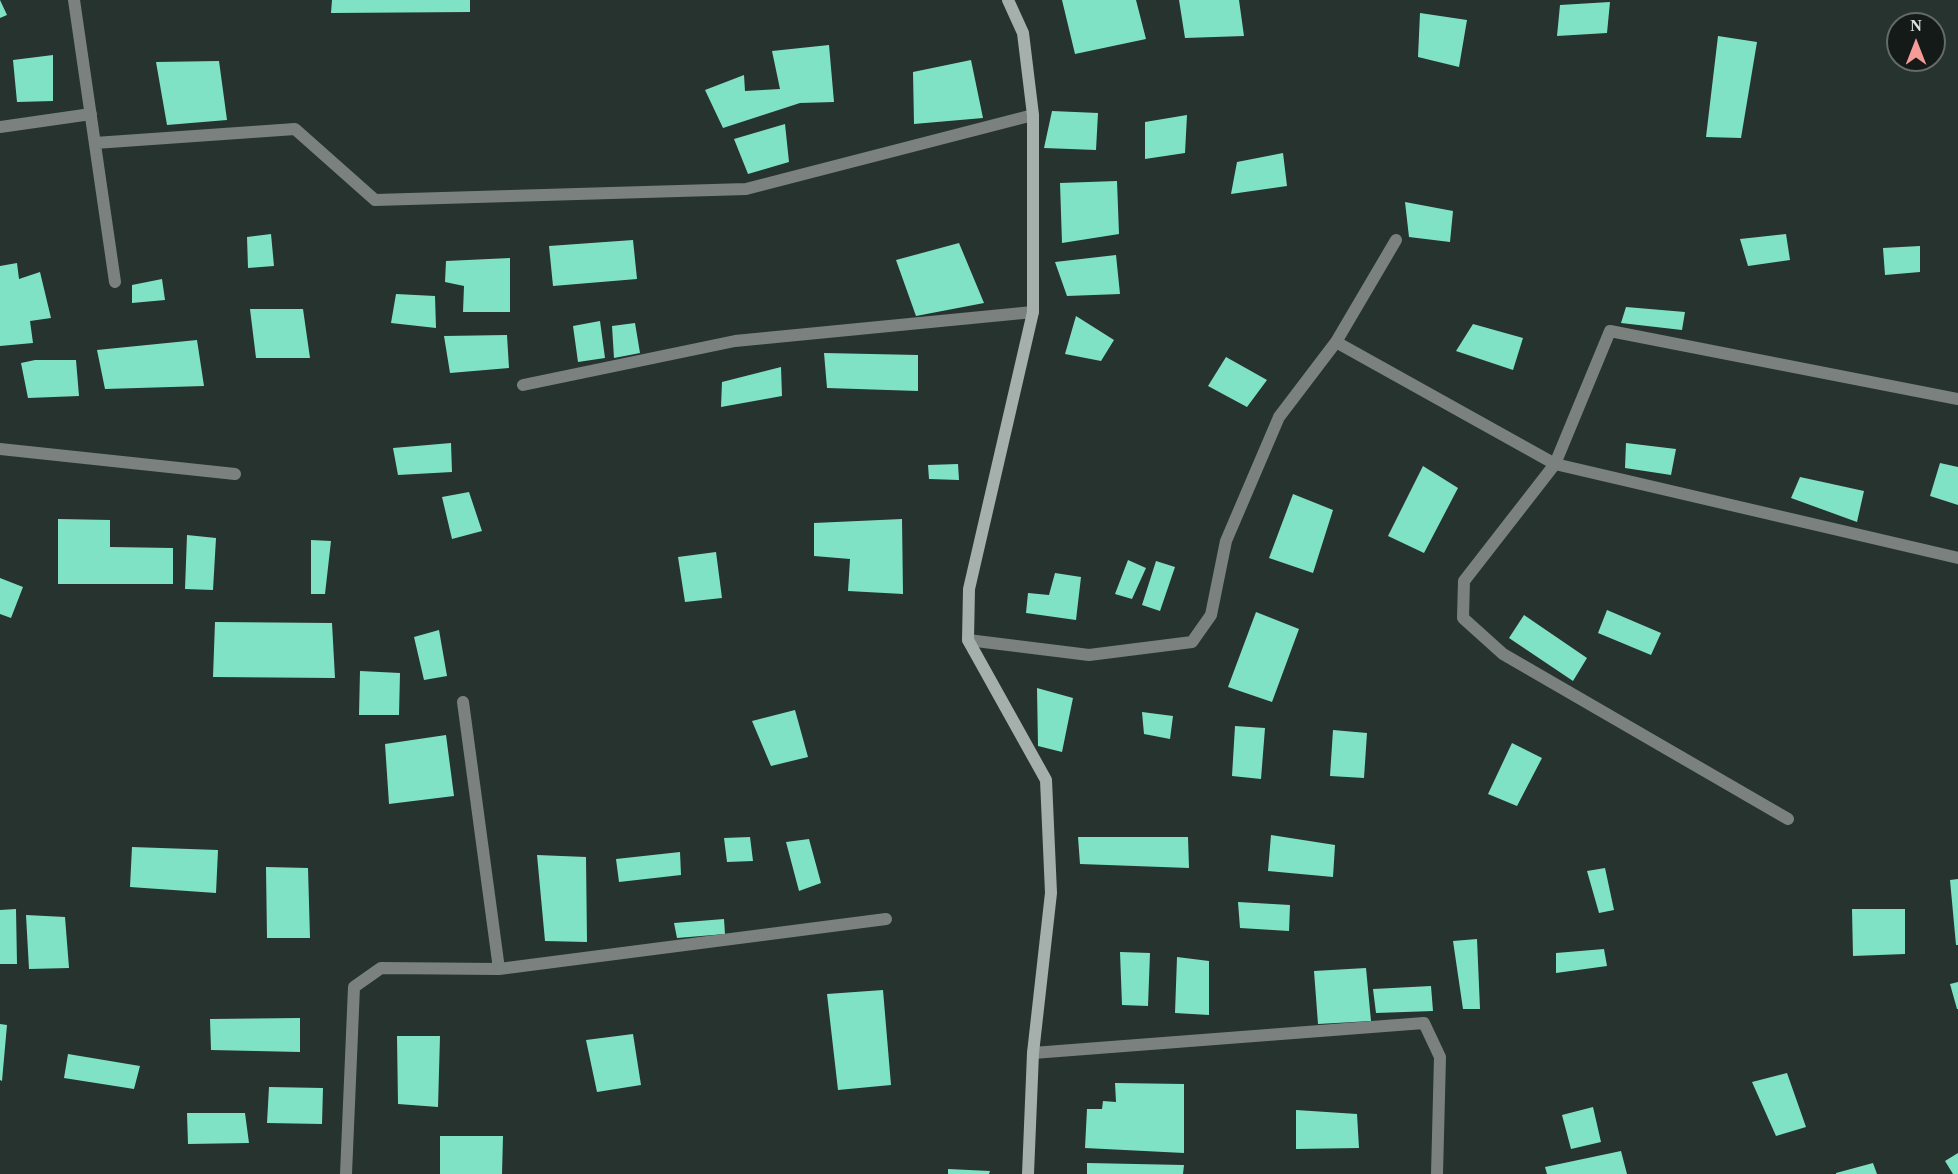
<!DOCTYPE html>
<style>
body{margin:0}
#map{position:relative;width:1958px;height:1174px;overflow:hidden;background:#27332f;font-family:Georgia,serif}
canvas{display:block}
.north{position:absolute;left:1886px;top:12px;width:60px;height:60px;box-sizing:border-box;background:#141a18;border:2px solid #646a68;border-radius:50%;rotate:0deg;font-size:16px;font-weight:700;line-height:24px;text-align:center;color:#dbe3e0}
.north::after{content:'';display:block;margin:auto;width:21px;height:27px;background:#f59b98;clip-path:polygon(50% 0,100% 100%,50% 72%,0 100%)}
</style>
<div id="map">
<canvas width="1958" height="1174"></canvas>
<div class="north">N</div>
</div>
<script>
const ctx = document.querySelector('canvas').getContext('2d');
ctx.lineJoin = 'round';
function fillPath(path, color) {
  ctx.fillStyle = color;
  ctx.fill(path, 'evenodd');
}
function strokePath(path, color, width, dash) {
  ctx.strokeStyle = color;
  ctx.lineWidth = width;
  ctx.lineCap = dash ? 'butt' : 'round';
  ctx.setLineDash(dash || []);
  ctx.stroke(path);
}
const building = new Path2D(`
 M0,0l7,15 -7,3z
 M332,0h138v12l-139,1z
 M1062,0h74l10,39 -71,15z
 M1179,0h60l5,36 -59,2z
 M1610,2l-3,31 -50,3 3,-31z
 M1420,13l47,7 -8,47 -41,-10z
 M1718,36l39,6 -16,96 -35,-1z
 M829,45l5,57 -34,1 -77,25 -18,-38 39,-15 1,16 35,-2 -8,-38z
 M53,55v46l-36,1 -4,-42z
 M971,60l12,58 -69,6 -1,-52z
 M219,61l8,59 -60,5 -11,-63z
 M1052,111l46,2 -2,37 -52,-2z
 M1187,115l-2,38 -40,6v-37z
 M785,124l4,38 -41,12 -14,-35z
 M1283,153l4,33 -56,8 6,-32z
 M1117,181l2,53 -57,9 -2,-60z
 M1405,202l48,9 -3,31 -41,-5z
 M271,234l3,32 -26,2 -1,-31z
 M1786,234l4,26 -42,6 -8,-27z
 M633,240l4,39 -84,7 -4,-40z
 M959,243l25,60 -68,13 -20,-56z
 M1920,246v26l-35,3 -2,-27z
 M1116,255l4,39 -53,2 -12,-34z
 M510,258v54h-47l1,-26 -19,-4 1,-21z
 M17,263l2,16 21,-7 11,46 -21,3 3,22 -33,3v-80z
 M162,279l3,21 -33,3v-18z
 M396,294l39,2 1,32 -45,-5z
 M1626,307l59,5 -3,18 -61,-7z
 M250,309h53l7,49h-54z
 M1076,316l38,24 -13,21 -36,-7z
 M600,321l5,37 -27,4 -5,-36z
 M635,323l5,30 -26,5 -2,-32z
 M1473,324l50,14 -10,32 -57,-19z
 M507,335l2,33 -59,5 -6,-37z
 M197,340l7,46 -99,3 -8,-39z
 M824,353l94,2v36l-91,-3z
 M1226,357l41,23 -20,27 -39,-21z
 M35,360h41l3,36 -51,2 -7,-35z
 M781,367l1,29 -61,11 1,-25z
 M451,443l1,29 -54,3 -5,-27z
 M1626,443l50,6 -5,26 -46,-7z
 M1940,463l18,4v38l-28,-9z
 M958,464l1,16 -30,-1 -1,-14z
 M1423,466l35,22 -34,65 -36,-17z
 M1800,477l64,14 -7,31 -66,-24z
 M469,492l13,39 -30,8 -10,-42z
 M1293,494l40,16 -20,63 -44,-15z
 M58,519l52,1v27l63,1v36h-115z
 M902,519l1,75 -55,-3 2,-32 -36,-3v-33z
 M187,535l29,3 -3,52 -28,-1z
 M311,540l20,1 -6,53h-14z
 M716,552l6,46 -37,4 -7,-45z
 M1128,560l18,8 -14,31 -17,-5z
 M1156,561l19,6 -15,44 -18,-6z
 M1055,573l26,4 -5,43 -50,-7 2,-20 21,2z
 M0,578l23,9 -12,31 -11,-4z
 M1607,610l54,23 -10,22 -53,-22z
 M1256,612l43,17 -27,73 -44,-15z
 M1524,615l63,43 -14,23 -64,-43z
 M215,622l117,1 3,55 -122,-1z
 M439,630l8,46 -23,4 -10,-43z
 M360,671l40,2 -1,42h-40z
 M1037,688l36,10 -11,54 -24,-6z
 M795,710l13,47 -37,9 -19,-45z
 M1142,712l31,4 -3,23 -26,-5z
 M1235,726l30,2 -4,51 -29,-3z
 M1333,730l34,3 -3,45 -34,-2z
 M446,735l8,61 -65,8 -4,-60z
 M1512,743l30,15 -25,48 -29,-12z
 M1271,835l64,10 -2,32 -65,-6z
 M750,837l3,24 -26,1 -3,-24z
 M1078,837h110l1,31 -109,-4z
 M809,839l12,44 -22,8 -13,-49z
 M132,847l86,3 -2,43 -86,-6z
 M680,852l1,23 -62,7 -3,-23z
 M537,855l49,2 1,85 -42,-1z
 M266,867l42,1 2,70h-43z
 M1605,868l9,42 -15,3 -12,-42z
 M1958,879v66h-2l-6,-65z
 M1238,902l52,3 -1,26 -49,-3z
 M16,909l1,55h-17v-54z
 M1852,909h53v45l-52,2z
 M26,915l39,2 4,51 -40,1z
 M724,919l1,15 -48,4 -3,-15z
 M1477,939l3,70h-17l-10,-68z
 M1604,949l3,17 -51,7v-20z
 M1120,952l30,1 -2,53 -26,-1z
 M1177,957l32,4v54l-34,-2z
 M1366,968l5,53 -53,3 -4,-53z
 M1958,982v27h-1l-7,-25z
 M1431,986l2,25 -57,2 -3,-24z
 M883,990l8,95 -53,5 -11,-96z
 M300,1018v34l-89,-2 -1,-31z
 M0,1024l7,1 -5,56 -2,-1z
 M633,1034l8,51 -44,7 -11,-52z
 M397,1036h43l-2,71 -40,-3z
 M68,1054l72,12 -6,23 -70,-11z
 M1787,1073l19,54 -30,9 -24,-54z
 M1115,1083l69,1v69l-99,-5 2,-39h15l1,-8 13,1z
 M269,1087l54,1 -1,36 -55,-1z
 M1593,1107l8,35 -30,7 -9,-34z
 M1296,1110l61,4 2,34 -63,1z
 M187,1113h58l4,30 -61,1z
 M440,1136h63l-1,38h-62z
 M1621,1151l6,23h-80l-2,-7z
 M1958,1153v21h-5l-8,-13z
 M1087,1163l97,2 -1,9h-96z
 M1873,1163l4,11h-41v-1z
 M948,1169l42,2 -1,3h-41z`);
const street = new Path2D(`
 M74,0l41,282
 M0,127l91,-13
 M95,143l200,-14 80,71 371,-11 287,-74
 M1336,342l219,122 403,94
 M523,385l212,-44 298,-29
 M0,449l235,25
 M968,640l121,15 103,-13 19,-27 15,-74 53,-124 57,-75 60,-102
 M463,702l36,267
 M1788,819l-285,-165 -40,-36 1,-37 91,-117 55,-133 348,68
 M1033,1053l391,-30 16,34 -3,117
 M346,1174l8,-187 27,-19 118,1 387,-50`);
const secondary = new Path2D(`
 M1008,0l15,33 10,82v197l-64,277 -1,51 78,140 5,113 -18,160 -5,121`);
fillPath(building, '#80e2c4');
strokePath(street, '#7b817f', 12);
strokePath(secondary, '#a5afab', 12);
</script>
